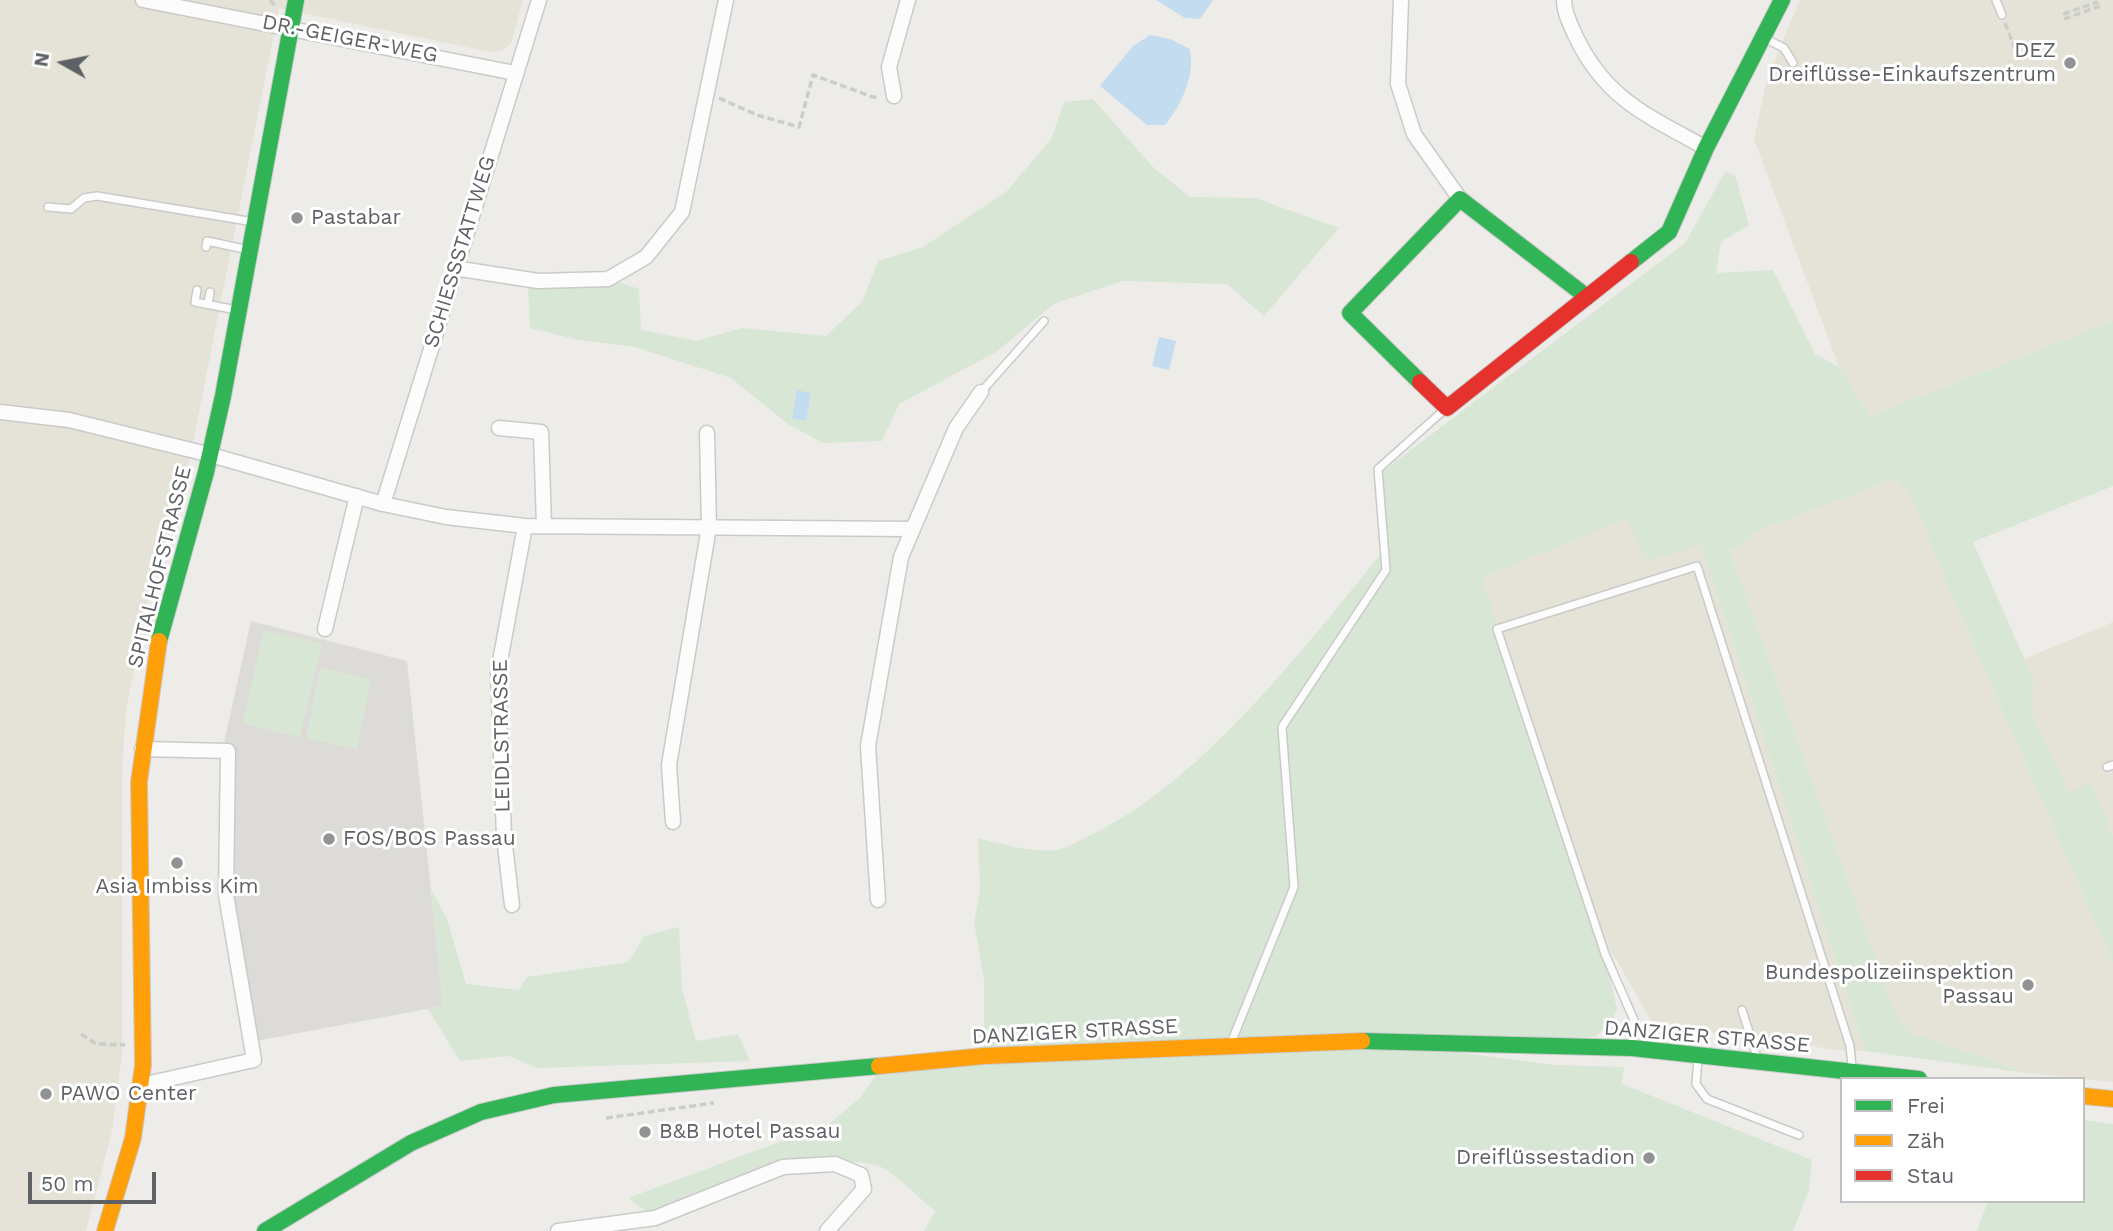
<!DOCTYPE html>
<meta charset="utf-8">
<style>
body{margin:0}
#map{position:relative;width:2113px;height:1231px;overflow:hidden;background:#edece8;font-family:"Work Sans",sans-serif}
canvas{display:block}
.legend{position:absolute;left:1840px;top:1077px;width:245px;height:126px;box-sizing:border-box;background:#fff;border:2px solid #bfc0c1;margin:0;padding:9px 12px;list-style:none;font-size:21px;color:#5e6165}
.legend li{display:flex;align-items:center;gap:14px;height:35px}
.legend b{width:35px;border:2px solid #bfc0c1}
.north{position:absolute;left:28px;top:28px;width:70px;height:70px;-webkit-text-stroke:5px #fff;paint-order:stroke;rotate:279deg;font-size:19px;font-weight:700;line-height:28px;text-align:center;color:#5e6165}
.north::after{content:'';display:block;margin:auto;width:24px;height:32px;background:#5e6165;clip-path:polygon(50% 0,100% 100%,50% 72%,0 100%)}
.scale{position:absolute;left:28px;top:1172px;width:128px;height:32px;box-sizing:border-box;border:4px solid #5e6165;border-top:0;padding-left:9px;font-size:21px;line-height:24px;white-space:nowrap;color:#5e6165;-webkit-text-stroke:5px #fff;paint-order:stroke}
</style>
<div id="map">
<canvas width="2113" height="1231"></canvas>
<ul class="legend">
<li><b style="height:9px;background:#30b455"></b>Frei</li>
<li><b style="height:9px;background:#ff9f0a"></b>Zäh</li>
<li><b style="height:9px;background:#e5322d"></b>Stau</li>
</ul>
<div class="north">N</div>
<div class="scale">50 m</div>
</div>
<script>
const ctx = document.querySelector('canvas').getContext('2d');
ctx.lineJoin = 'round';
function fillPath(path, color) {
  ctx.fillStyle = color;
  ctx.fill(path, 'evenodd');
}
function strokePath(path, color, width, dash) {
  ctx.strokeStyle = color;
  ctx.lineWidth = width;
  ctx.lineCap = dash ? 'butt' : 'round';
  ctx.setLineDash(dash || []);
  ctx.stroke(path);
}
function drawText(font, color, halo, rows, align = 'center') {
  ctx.font = font + ' "Work Sans",sans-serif';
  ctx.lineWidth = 6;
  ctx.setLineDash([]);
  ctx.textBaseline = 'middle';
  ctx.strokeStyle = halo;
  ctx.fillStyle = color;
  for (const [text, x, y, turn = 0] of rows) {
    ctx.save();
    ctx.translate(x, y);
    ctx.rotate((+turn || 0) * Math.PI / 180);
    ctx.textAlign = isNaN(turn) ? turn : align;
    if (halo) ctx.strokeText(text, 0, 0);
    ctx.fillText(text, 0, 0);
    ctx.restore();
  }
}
const commercial = new Path2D(`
 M0,0h523l-12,44 -10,7 -11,1 -211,-44 -89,449 -39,129 -25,124 -4,63v282l-10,76 -26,100h-86z
 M1800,0h313v321l-243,95 -31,-49 -85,-228 13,-60z
 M1894,479l19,20 36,90 164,374v119l-86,-9 -117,-41 -15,-20 -165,-461 35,-23z
 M1627,518l74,27 164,506 -32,-1 -59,-11 -120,-13 -38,-67 -28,-39 -106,-343z
 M2113,622v214l-21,-52 -24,9 -36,-81 2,-31 -10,-22z`);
const education = new Path2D(`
 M251,621l156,40 36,345 -187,35 -22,-119v-176l-10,-3z`);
const green = new Path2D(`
 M1093,99l61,69 36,29 65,1 84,30 -75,88 -37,-32 -104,-3 -68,22 -59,49 -97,52 -17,37 -59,2 -35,-19 -57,-46 -96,-31 -56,-7 -49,-12 -2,-44 87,-3 24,8 2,41 56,11 45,-13 84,8 36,-34 16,-41 45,-14 83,-55 45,-53 13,-37z
 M1725,172l10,3 14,50 -28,17 -5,31 57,-3 42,84 24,13 31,49 243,-95v165l-140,56 61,139 -2,31 36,80 24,-9 21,53v127l-164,-374 -36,-90 -19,-20 -129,49 -35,23 165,461 15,20 117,41 -162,-22 -164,-506 -53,15 -21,-41 -145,58 123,377 12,56 -5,11 -17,16 -222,4 181,24 70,2 -2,17 190,76 -3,30 -16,41h-869l11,-20c-13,-10 -45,-43 -59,-46 -76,-16 -153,26 -221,53l-27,-20 202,-75 30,-25 23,-33 101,-9v-76l-10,-58 6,-32 -2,-52c26,6 52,15 79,12 10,-2 20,-8 29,-13 111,-49 221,-192 297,-286l-8,-74 310,-234z
 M264,630l58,14 -22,93 -58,-14z
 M320,668l51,11 -14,70 -51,-11z
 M431,889l16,30 19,65 53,6 8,-13 102,-15 15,-26 35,-9 3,62 14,52 42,-7 12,27 -213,7 -28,-12 -49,5 -32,-52 15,-3z
 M2083,1120l30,4v107h-136l11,-30h95z`);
const water = new Path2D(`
 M1156,0h57l-13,19 -15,-1z
 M1150,35l20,4 20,10c5,27 -8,55 -25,76h-18l-47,-39 33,-40z
 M1159,337l17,4 -7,29 -17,-4z
 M797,390l14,3 -5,28 -14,-3z`);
const path = new Path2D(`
 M270,0l7,8
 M2063,14l35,-12
 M2064,19l36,-13
 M2005,23l12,31
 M719,98l38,17 42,12 14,-52 60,22h6
 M81,1034l15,10 29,1
 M606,1118l108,-15`);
const lane = new Path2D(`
 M1996,0l6,15
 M1766,39l18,9 9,15
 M48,207l23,2 13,-11 13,-2 157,26
 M206,247l1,-6 42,9
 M197,290l-2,12 42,8
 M208,304l2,-12
 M981,392l63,-71
 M2107,767l6,-2
 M1742,1010l16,50
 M1231,1043l63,-156 -12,-160 104,-157 -8,-101 66,-59
 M1632,1045l2,-25 -29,-66 -108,-325 200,-63 153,480 2,21
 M1698,1058l-2,26 11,15 92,36`);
const street = new Path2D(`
 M143,0l372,73
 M1401,0l-3,84 16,50 46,65
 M1564,0c0,13 6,23 11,35 30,64 73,81 131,113
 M894,96l-5,-29 19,-67
 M454,268l84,13 70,-2 38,-22 36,-45 44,-212
 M0,412l69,8 142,35 172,49 63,13 79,9 388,3
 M499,428l42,4 3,93
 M383,504l156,-504
 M325,629l32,-133
 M673,822l-4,-57 40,-238 -2,-94
 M878,900l-10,-154 33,-189 55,-129 25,-36
 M512,905l-8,-68 -6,-165 27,-146
 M141,1085l113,-25 -28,-165 2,-144 -86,-2
 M558,1231l97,-13 128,-51 52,-3 26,11 3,14 -37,42`);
const fast = new Path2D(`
 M1631,262l38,-30 37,-84 76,-148
 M1420,382l-70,-69 110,-114 127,98
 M159,641l47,-169 17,-76 73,-396
 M1362,1041l270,7 287,31
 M265,1231l146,-88 70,-31 73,-17 325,-29`);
const slow = new Path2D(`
 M879,1066l105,-10 378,-15
 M2083,1096l30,3
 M105,1231l28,-93 10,-73 -4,-283 20,-141`);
const jam = new Path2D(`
 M1420,382l27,26 184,-146`);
const markers = [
 [2070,63,7,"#909293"],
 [297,218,7,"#909293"],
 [329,839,7,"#909293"],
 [177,863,7,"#909293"],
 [2028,985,7,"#909293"],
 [46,1094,7,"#909293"],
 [645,1132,7,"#909293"],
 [1649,1158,7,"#909293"]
];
const streetNames = [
 ["DR.-GEIGER-WEG",350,39,11],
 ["SCHIESSSTATTWEG",460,252,-73],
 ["SPITALHOFSTRASSE",160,567,-76],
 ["LEIDLSTRASSE",502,736,-91],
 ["DANZIGER STRASSE",1075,1032,-3],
 ["DANZIGER STRASSE",1707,1037,5]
];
const poiNames = [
 ["DEZ",2056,51,"right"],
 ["Dreiflüsse-Einkaufszentrum",2056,75,"right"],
 ["Pastabar",311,218],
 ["FOS/BOS Passau",343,839],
 ["Asia Imbiss Kim",177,887,"center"],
 ["Bundespolizeiinspektion",2014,973,"right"],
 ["Passau",2014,997,"right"],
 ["PAWO Center",60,1094],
 ["B&B Hotel Passau",659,1132],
 ["Dreiflüssestadion",1635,1158,"right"]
];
fillPath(commercial, '#e5e3d7');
fillPath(education, '#dddbd7');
fillPath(green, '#d8e6d6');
fillPath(water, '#c3dcf0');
strokePath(lane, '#cacac9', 10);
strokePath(street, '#cacac9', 17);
strokePath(fast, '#cacac9', 18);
strokePath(slow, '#cacac9', 18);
strokePath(jam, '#cacac9', 18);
strokePath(path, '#cacecb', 3.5, [7, 3.5]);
strokePath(lane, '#fcfcfc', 7);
strokePath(street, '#fcfcfc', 14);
strokePath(fast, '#30b455', 16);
strokePath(slow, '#ff9f0a', 16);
strokePath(jam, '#e5322d', 16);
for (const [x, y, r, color] of markers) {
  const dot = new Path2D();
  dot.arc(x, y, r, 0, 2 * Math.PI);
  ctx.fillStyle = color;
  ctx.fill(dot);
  strokePath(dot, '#fff', 2.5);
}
drawText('21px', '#5e6165', '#fff', streetNames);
drawText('21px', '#5e6165', '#fff', poiNames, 'left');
</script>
